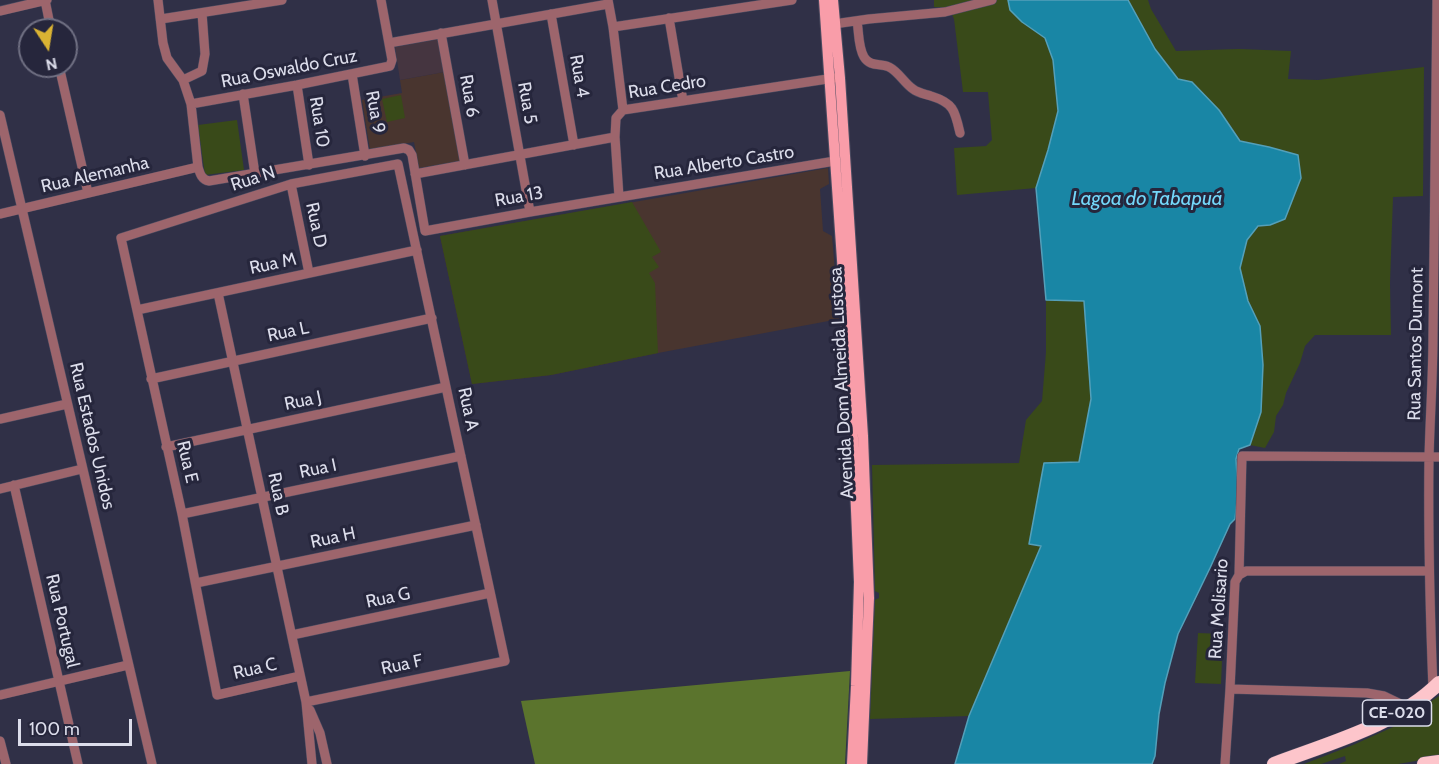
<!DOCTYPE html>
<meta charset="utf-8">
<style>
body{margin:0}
#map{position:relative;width:1439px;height:764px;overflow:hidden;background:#303047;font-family:Cabin,sans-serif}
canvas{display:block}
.north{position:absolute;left:18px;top:18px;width:60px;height:60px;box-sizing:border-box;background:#26263c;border:2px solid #6f6f82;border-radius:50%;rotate:168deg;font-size:16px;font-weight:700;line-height:24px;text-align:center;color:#dcddeb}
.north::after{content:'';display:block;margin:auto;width:21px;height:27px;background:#dab333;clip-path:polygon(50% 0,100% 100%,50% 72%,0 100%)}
.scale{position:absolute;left:18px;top:719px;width:114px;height:27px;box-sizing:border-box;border:3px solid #dcddeb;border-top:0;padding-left:8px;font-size:18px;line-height:21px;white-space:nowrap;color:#dcddeb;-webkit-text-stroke:4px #26263c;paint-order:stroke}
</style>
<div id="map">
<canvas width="1439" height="764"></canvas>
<div class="north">N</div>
<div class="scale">100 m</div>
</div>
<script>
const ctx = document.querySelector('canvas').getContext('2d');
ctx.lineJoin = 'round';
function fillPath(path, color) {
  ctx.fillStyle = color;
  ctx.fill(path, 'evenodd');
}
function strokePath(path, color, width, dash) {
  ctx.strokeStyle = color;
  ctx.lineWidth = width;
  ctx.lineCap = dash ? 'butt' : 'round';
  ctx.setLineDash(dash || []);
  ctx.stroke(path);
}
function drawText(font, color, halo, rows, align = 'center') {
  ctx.font = font + ' Cabin,sans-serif';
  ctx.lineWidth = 6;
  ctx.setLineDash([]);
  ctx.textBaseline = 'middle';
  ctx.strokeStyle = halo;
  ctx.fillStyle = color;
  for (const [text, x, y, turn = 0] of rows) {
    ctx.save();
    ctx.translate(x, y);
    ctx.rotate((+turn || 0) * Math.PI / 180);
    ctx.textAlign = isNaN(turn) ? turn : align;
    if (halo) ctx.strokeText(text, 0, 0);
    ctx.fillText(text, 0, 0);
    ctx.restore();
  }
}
const education = new Path2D(`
 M444,72l16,89 -41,7 -5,-26 -44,8 -8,-50 40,-7 -2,-13z
 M828,168l1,16 -9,5 3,42 9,5 7,83 -181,34 -107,22 -79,9 -32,-148z`);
const medical = new Path2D(`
 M439,39l5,33 -44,8 -5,-33z`);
const green = new Path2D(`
 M934,0h74l3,10 11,12 23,16 8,22 5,51 -10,39 -12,38 -79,7 -3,-47 32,-2 6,-6 -4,-48h-25l-9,-73 -5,-11 -15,-1z
 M1128,0h20l3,9 25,42 63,-2 52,2 -3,28 30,1 106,-13 -1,129 -30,1 -3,86 1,52h-76l-10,11 -5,17 -14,30 -3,12 -7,11 -2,16 -9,16 -15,-3 11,-33 -1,-86 -12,-25 -8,-33 7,-28 11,-14 12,-1 28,-69 -29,-9 -28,-6 -22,-31 -27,-28 -14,-3 -23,-30z
 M401,95l4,23 -18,4 -5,-23z
 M237,120l7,50 -39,5 -7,-50z
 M632,202l29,50 -9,5 7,10 -10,6 6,10 3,70 -107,22 -79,9 -32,-148z
 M1046,300l38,1 7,98 -12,63 -50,83 12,1 -72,170 -99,3 5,-119 4,-2v-5l-4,-2 -3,-126 147,-2 7,-43 16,-19 4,-49z
 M1198,633l25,1 -2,50 -26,-1z
 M1439,696v61l-41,7h-59l7,-3 -1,-5 -24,8h-17l49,-19 40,-18z`);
const forest = new Path2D(`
 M850,671l-5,93h-310l-14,-63z`);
const water = new Path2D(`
 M1008,0h120l27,49 23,30 14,3 27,28 21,31 29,6 29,8 3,23 -16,41 -15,6 -12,1 -11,14 -7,28 8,33 12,25 3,39 -2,47 -11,33 -11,4 -3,10 2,33 -3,27 -5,5 -20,44 -32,66 -13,49 -6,31 -4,42 -3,8h-197l14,-48 72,-170 -12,-2 15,-81 35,-1 12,-63 -7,-98 -38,-1 -10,-112 12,-38 10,-39 -5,-51 -8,-22 -23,-16 -12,-12z`);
const minor = new Path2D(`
 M45,0l6,30
 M158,0l5,43 4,15 16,22 8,24 7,63c2,7 4,13 11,14l195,-33 5,2 3,5 13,76 105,-19 305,-51
 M492,0l38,212
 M608,0l5,27 10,83
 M0,11l47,-11
 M551,14l23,131
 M669,18l14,83
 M161,19l121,-19
 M857,21c2,11 1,26 7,36 6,10 16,6 25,10 10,5 15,16 24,22 5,4 12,5 18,7 23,7 24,15 29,37
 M834,24l35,-5 76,-7 47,-12
 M613,27l179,-27
 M441,33l24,132
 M389,43l219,-39
 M59,66l29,127
 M352,74l13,82
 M183,80l19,-9 3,-17 -3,-41
 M297,85l12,80
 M243,94l12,80
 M191,104l106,-19 93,-19 2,-6 -11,-60
 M0,115l152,649
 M415,174l200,-37
 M291,184l18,89
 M619,197l-4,-60 1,-19 7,-8 211,-32
 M0,214l198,-47
 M218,293l88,409 6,62
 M137,310l280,-60
 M151,379l281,-61
 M0,419l67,-15
 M166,447l280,-60
 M14,485l64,279
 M0,489l82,-20
 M182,514l279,-58
 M1239,575l7,-4h183
 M196,583l280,-58
 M292,635l198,-42
 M300,676l-83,19 -35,-181 -61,-276 170,-54 107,-20 107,497 -199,41
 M1230,689l137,4 17,3 23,11
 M1433,689c-3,-77 -5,-154 -4,-231 1,-41 4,-82 4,-123 1,-111 2,-223 4,-335
 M0,695l128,-30
 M310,710l10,23 7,31
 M0,741l6,23
 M1225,764l5,-75 5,-107 4,-7 3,-119 197,1`);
const major = new Path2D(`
 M824,0l27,390 8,192 -3,104 -4,78
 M833,0l7,78 23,358 6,162 -7,166`);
const highway = new Path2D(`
 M1274,764c55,-21 123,-39 165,-81
 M1424,764l15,-2`);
const shields = [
 [1397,713,69]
];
const shieldNames = [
 ["CE-020",1397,713]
];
const streetNames = [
 ["Rua Oswaldo Cruz",289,69,-11],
 ["Rua 4",579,76,80],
 ["Rua Cedro",667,87,-9],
 ["Rua 6",469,96,80],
 ["Rua 5",527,103,80],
 ["Rua 9",375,112,80],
 ["Rua 10",319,122,81],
 ["Rua Alberto Castro",724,163,-9],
 ["Rua Alemanha",95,175,-13],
 ["Rua N",253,179,-18],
 ["Rua 13",519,197,-10],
 ["Rua D",316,225,78],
 ["Rua M",273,264,-12],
 ["Rua L",288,332,-12],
 ["Rua Santos Dumont",1416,344,-89],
 ["Avenida Dom Almeida Lustosa",842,383,-93],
 ["Rua J",303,401,-12],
 ["Rua A",468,409,78],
 ["Rua Estados Unidos",92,436,77],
 ["Rua E",187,462,77],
 ["Rua I",318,469,-12],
 ["Rua B",278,494,78],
 ["Rua H",333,538,-12],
 ["Rua G",388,598,-12],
 ["Rua Molisario",1219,609,-86],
 ["Rua Portugal",62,621,77],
 ["Rua F",402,665,-12],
 ["Rua C",255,669,-13]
];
const waterNames = [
 ["Lagoa do Tabapuá",1147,199]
];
fillPath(education, '#49352f');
fillPath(medical, '#453540');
fillPath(green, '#394a19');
fillPath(forest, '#5b742d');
fillPath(water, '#1986a5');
strokePath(water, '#54a0ba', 1.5);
strokePath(minor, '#4c4c61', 10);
strokePath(major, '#4c4c61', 12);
strokePath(highway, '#4c4c61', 15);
strokePath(minor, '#9d656c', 9);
strokePath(major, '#f99da9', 10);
strokePath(highway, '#fdc5cb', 14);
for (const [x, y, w] of shields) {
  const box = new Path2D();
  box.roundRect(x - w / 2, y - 13, w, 26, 4.5);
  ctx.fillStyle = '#26263c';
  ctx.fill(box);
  strokePath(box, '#dcddeb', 1.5);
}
drawText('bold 16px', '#dcddeb', null, shieldNames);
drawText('18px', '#dcddeb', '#26263c', streetNames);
drawText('italic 20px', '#74d8fa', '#26263c', waterNames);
</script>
